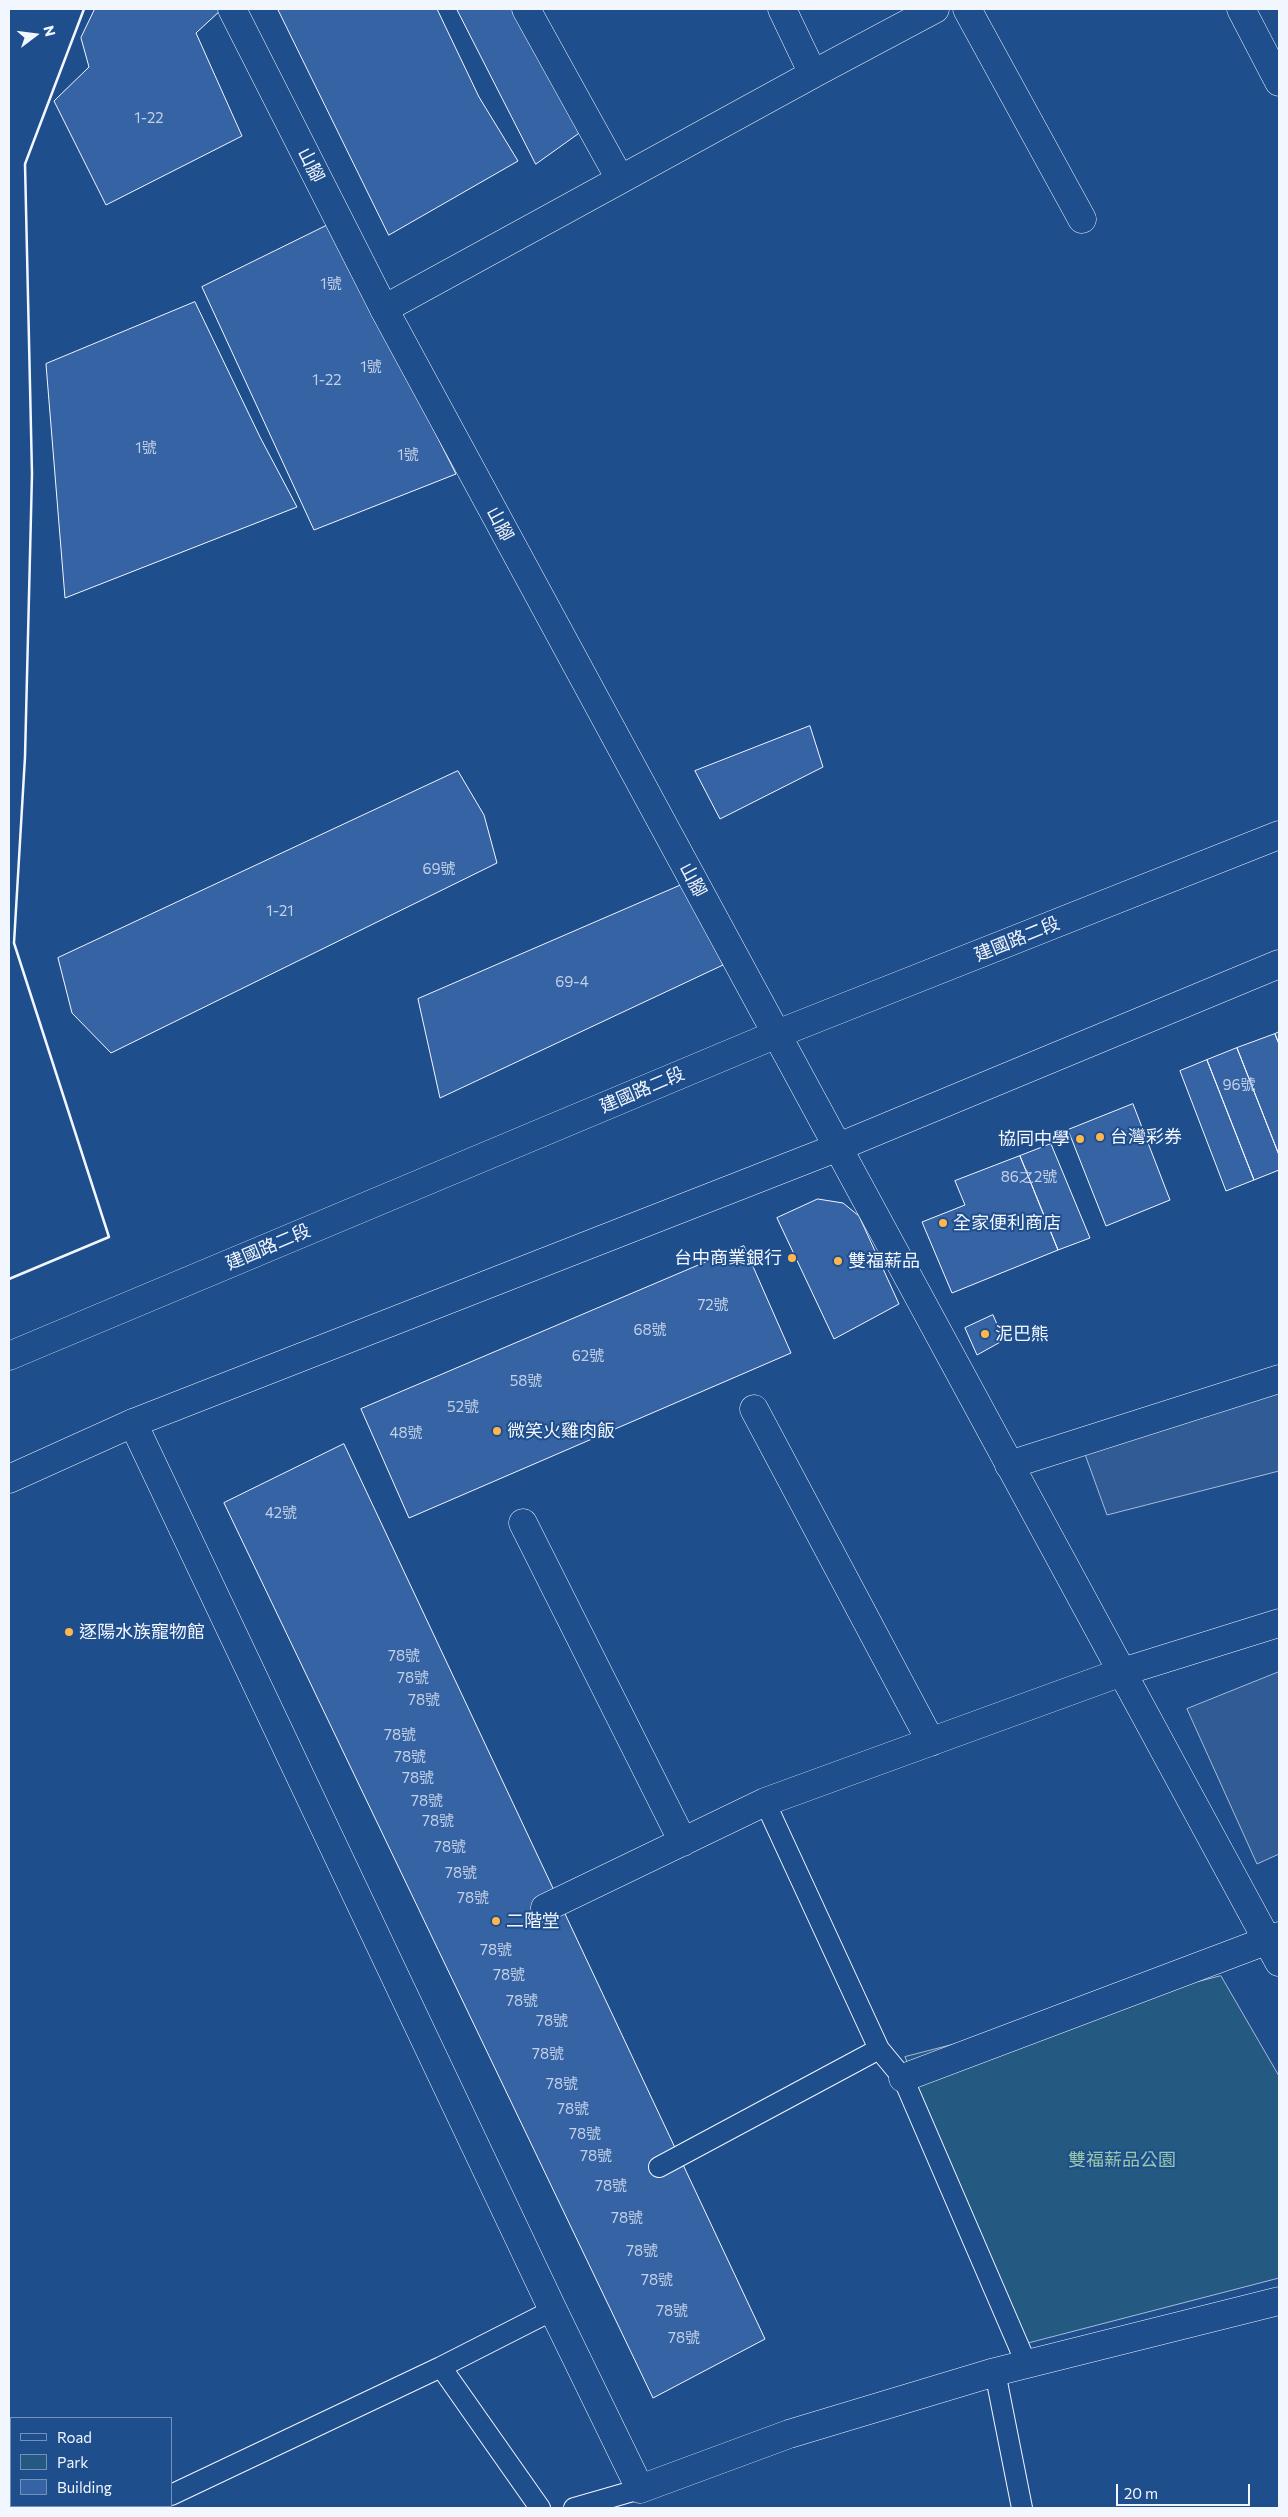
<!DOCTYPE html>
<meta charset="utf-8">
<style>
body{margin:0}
#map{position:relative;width:1288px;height:2517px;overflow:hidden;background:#1f4e8c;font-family:Commissioner,sans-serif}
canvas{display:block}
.frame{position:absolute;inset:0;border:10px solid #f2f6ff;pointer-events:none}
.legend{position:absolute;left:10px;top:2417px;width:162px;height:90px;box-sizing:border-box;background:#1f4e8c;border:1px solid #7391ba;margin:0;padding:6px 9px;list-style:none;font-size:15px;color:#f2f6ff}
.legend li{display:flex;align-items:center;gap:10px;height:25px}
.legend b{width:25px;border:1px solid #7391ba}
.north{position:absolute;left:10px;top:10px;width:50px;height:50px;-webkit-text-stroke:4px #1f4e8c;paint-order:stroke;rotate:75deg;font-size:14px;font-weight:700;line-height:20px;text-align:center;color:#f2f6ff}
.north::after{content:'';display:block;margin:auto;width:18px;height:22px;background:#f2f6ff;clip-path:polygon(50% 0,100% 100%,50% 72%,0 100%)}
.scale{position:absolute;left:1116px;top:2484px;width:134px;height:22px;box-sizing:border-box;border:2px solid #f2f6ff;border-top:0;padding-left:6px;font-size:15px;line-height:18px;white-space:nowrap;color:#f2f6ff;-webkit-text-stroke:4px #1f4e8c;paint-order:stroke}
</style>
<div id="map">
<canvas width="1288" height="2517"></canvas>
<div class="frame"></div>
<ul class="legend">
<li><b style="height:6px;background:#1f4e8c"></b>Road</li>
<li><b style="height:14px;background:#245a82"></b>Park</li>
<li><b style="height:14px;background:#3563a3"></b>Building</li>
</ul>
<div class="north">N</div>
<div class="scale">20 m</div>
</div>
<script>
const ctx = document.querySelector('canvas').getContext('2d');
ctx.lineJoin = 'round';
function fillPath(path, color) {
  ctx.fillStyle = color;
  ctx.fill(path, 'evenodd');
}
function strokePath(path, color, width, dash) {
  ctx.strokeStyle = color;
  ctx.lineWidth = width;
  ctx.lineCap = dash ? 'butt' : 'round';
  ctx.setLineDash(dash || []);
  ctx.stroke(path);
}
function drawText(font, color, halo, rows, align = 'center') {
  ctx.font = font + ' Commissioner,"Noto Sans TC",sans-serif';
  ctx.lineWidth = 4;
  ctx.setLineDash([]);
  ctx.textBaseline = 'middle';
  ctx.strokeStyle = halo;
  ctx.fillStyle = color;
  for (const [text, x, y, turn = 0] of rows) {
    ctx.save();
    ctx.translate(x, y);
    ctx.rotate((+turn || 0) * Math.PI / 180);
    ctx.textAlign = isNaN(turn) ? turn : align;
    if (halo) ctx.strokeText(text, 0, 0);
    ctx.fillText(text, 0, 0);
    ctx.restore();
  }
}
const green = new Path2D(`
 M1221,1976l58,100v202l-251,65 -123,-286z`);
const parking = new Path2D(`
 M1279,1384v87l-172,44 -25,-69z
 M1279,1672v182l-22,10 -70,-155z`);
const building = new Path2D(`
 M95,9h127l-26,24 46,103 -136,69 -52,-104 35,-34 -8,-29z
 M278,9h159l42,88 39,64 -129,74z
 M457,9h77l55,117 -53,38z
 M330,224l126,250 -142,56 -112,-243z
 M195,302l65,135 37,70 -232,91 -19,-234z
 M810,726l13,41 -103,52 -25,-48z
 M458,771l26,44 13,48 -386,190 -39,-40 -14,-55z
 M686,883l37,82 -283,133 -22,-99z
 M1279,1032v12l-4,-10z
 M1275,1034l4,10v111l-42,-107z
 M1237,1048l42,107v15l-25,10 -47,-120z
 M1207,1060l47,120 -28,11 -46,-120z
 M1133,1104l37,96 -64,26 -38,-96z
 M1051,1144l39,94 -32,12 -38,-94z
 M1020,1156l38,94 -106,43 -30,-71 43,-17 -10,-24z
 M818,1199l25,4 16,13 40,88 -65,35 -57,-121z
 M744,1246l47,107 -382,165 -48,-109z
 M993,1315l11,25 -27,15 -12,-27z
 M344,1444l421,895 -112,59 -429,-895z`);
const lane = new Path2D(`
 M765,1802l114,247 24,29 123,285
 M659,2167l220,-118
 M441,2367l99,141
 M995,2372l27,136
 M171,2495l270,-128 112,-57
 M157,2508l2,-2
 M574,2508l66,-19`);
const street = new Path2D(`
 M526,9l94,170
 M967,9l115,210
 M1241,9l38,73
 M813,74l122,-65
 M384,309l429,-235 -31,-65
 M754,1409l177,333
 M133,1423l420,887 87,179 149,-55 206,-62 284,-71
 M1009,1465l270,-86
 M523,1523l160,319
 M545,1908l220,-106 357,-130 157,-49
 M903,2078l376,-142`);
const secondary = new Path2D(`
 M232,9l152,300 895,1653`);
const primary = new Path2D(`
 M9,1356l768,-322 502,-199
 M9,1479l124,-56 703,-275 443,-184`);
const wall = new Path2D(`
 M9,1279l100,-42 -95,-294 11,-186 7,-283 -7,-310 59,-155`);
const markers = [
 [1100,1137,5,"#ffb74d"],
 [1080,1139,5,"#ffb74d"],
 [943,1223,5,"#ffb74d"],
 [792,1258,5,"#ffb74d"],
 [838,1261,5,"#ffb74d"],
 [985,1334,5,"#ffb74d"],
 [497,1431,5,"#ffb74d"],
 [69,1632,5,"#ffb74d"],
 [496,1921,5,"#ffb74d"]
];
const numberNames = [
 ["1-22",149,118],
 ["1號",331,284],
 ["1號",371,367],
 ["1-22",327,380],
 ["1號",146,448],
 ["1號",408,455],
 ["69號",439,869],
 ["1-21",280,911],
 ["69-4",572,982],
 ["96號",1239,1085],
 ["86之2號",1029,1177],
 ["72號",713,1305],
 ["68號",650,1330],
 ["62號",588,1356],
 ["58號",526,1381],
 ["52號",463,1407],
 ["48號",406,1433],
 ["42號",281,1513],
 ["78號",404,1656],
 ["78號",413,1678],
 ["78號",424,1700],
 ["78號",400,1735],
 ["78號",410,1757],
 ["78號",418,1778],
 ["78號",427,1801],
 ["78號",438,1821],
 ["78號",450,1847],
 ["78號",461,1873],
 ["78號",473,1898],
 ["78號",496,1950],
 ["78號",509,1975],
 ["78號",522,2001],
 ["78號",552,2021],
 ["78號",548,2054],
 ["78號",562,2084],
 ["78號",573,2109],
 ["78號",585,2134],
 ["78號",596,2156],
 ["78號",611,2186],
 ["78號",627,2218],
 ["78號",642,2251],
 ["78號",657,2280],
 ["78號",672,2311],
 ["78號",684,2338]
];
const streetNames = [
 ["山腳",311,165,63],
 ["山腳",500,524,62],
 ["山腳",693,880,62],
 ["建國路二段",1017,939,-22],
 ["建國路二段",642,1090,-23],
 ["建國路二段",268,1247,-23]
];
const poiNames = [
 ["台灣彩券",1110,1137],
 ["協同中學",1070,1139,"right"],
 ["全家便利商店",953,1223],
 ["台中商業銀行",782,1258,"right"],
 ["雙福薪品",848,1261],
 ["泥巴熊",995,1334],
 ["微笑火雞肉飯",507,1431],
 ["逐陽水族寵物館",79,1632],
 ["二階堂",506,1921]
];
const parkNames = [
 ["雙福薪品公園",1122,2160]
];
fillPath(green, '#245a82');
strokePath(green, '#a8bbd7', 1);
fillPath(parking, '#305b95');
strokePath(parking, '#a8bbd7', 1);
fillPath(building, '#3563a3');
strokePath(building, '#f2f6ff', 1);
strokePath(lane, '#f2f6ff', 22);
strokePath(street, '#f2f6ff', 29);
strokePath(secondary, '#f2f6ff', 29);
strokePath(primary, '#f2f6ff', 29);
strokePath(lane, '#1f4e8c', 20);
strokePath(street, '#1f4e8c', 28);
strokePath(secondary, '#1f4e8c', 28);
strokePath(primary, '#1f4e8c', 28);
strokePath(wall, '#f2f6ff', 2.5);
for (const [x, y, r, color] of markers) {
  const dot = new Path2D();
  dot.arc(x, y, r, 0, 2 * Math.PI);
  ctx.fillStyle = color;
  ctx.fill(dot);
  strokePath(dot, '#1f4e8c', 2);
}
drawText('15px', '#c3d1e8', null, numberNames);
drawText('18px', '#f2f6ff', '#1f4e8c', streetNames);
drawText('18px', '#f2f6ff', '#1f4e8c', poiNames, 'left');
drawText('18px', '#97c8a6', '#1f4e8c', parkNames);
</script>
